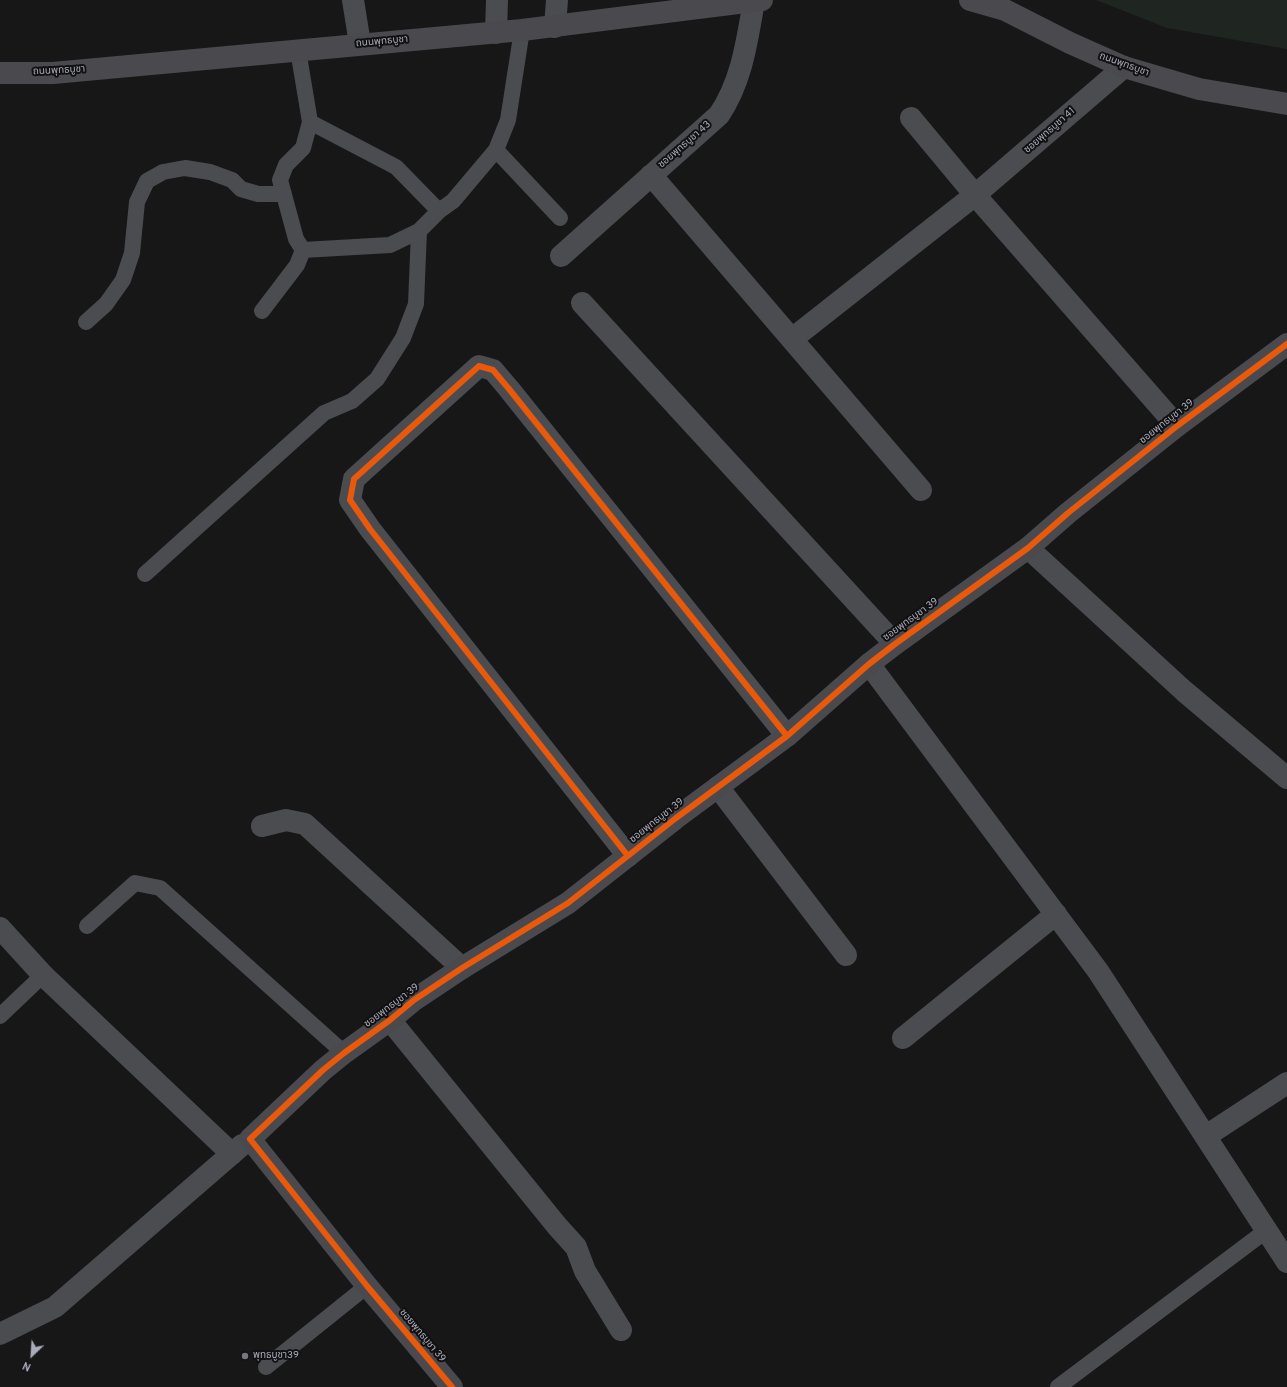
<!DOCTYPE html>
<meta charset="utf-8">
<style>
body{margin:0}
#map{position:relative;width:1287px;height:1387px;overflow:hidden;background:#171717;font-family:Overpass,sans-serif}
canvas{display:block}
.north{position:absolute;left:12px;top:1335px;width:40px;height:40px;-webkit-text-stroke:3px #111113;paint-order:stroke;rotate:205deg;font-size:11px;font-weight:700;line-height:16px;text-align:center;color:#a9abb7}
.north::after{content:'';display:block;margin:auto;width:14px;height:18px;background:#a9abb7;clip-path:polygon(50% 0,100% 100%,50% 72%,0 100%)}
</style>
<div id="map">
<canvas width="1287" height="1387"></canvas>
<div class="north">N</div>
</div>
<script>
const ctx = document.querySelector('canvas').getContext('2d');
ctx.lineJoin = 'round';
function fillPath(path, color) {
  ctx.fillStyle = color;
  ctx.fill(path, 'evenodd');
}
function strokePath(path, color, width, dash) {
  ctx.strokeStyle = color;
  ctx.lineWidth = width;
  ctx.lineCap = dash ? 'butt' : 'round';
  ctx.setLineDash(dash || []);
  ctx.stroke(path);
}
function drawText(font, color, halo, rows, align = 'center') {
  ctx.font = font + ' Overpass,"Noto Sans Thai",sans-serif';
  ctx.lineWidth = 4;
  ctx.setLineDash([]);
  ctx.textBaseline = 'middle';
  ctx.strokeStyle = halo;
  ctx.fillStyle = color;
  for (const [text, x, y, turn = 0] of rows) {
    ctx.save();
    ctx.translate(x, y);
    ctx.rotate((+turn || 0) * Math.PI / 180);
    ctx.textAlign = isNaN(turn) ? turn : align;
    if (halo) ctx.strokeText(text, 0, 0);
    ctx.fillText(text, 0, 0);
    ctx.restore();
  }
}
const green = new Path2D(`
 M1096,0h191v49l-120,-21z`);
const lane = new Path2D(`
 M310,122l86,45 43,44
 M496,150l64,68
 M303,250l87,-5 29,-14 20,-20 14,-10 43,-51 12,-30 14,-90
 M262,311l35,-46 6,-15 -7,-11 -16,-59 6,-15 17,-17 7,-26 -12,-72
 M86,322l20,-18 17,-24 9,-27 5,-51 10,-21 16,-9 22,-4 25,4 22,8 9,9 17,5h26
 M145,574l179,-161 28,-12 25,-22 26,-41 13,-34 3,-73
 M87,926l48,-43 25,5 184,165
 M0,1016l43,-41
 M266,1367l101,-81
 M1058,1387l209,-157`);
const street = new Path2D(`
 M353,0l7,44
 M555,27l2,-27
 M496,33l1,-33
 M911,118l64,77 202,231
 M651,175l270,315
 M561,256l158,-141c23,-34 28,-74 35,-114
 M582,303l313,341
 M792,339l183,-144 149,-128
 M1028,548l156,143 103,87
 M869,664l229,307 189,291
 M718,787l128,168
 M262,826l24,-6 19,4 157,144
 M628,856l-258,-327 -20,-29 4,-21 125,-113 14,4 16,19 278,347
 M0,928l43,47 189,179
 M390,1020l167,206 19,21 9,24 36,59
 M903,1038l153,-124
 M1206,1136l81,-53
 M0,1334l55,-27 187,-162`);
const secondary = new Path2D(`
 M970,0l35,10 65,33 54,24 75,22 88,15
 M0,73h53l76,-7 393,-36 240,-30
 M452,1387l-85,-101 -117,-147 73,-69 21,-17 46,-33 24,-20 48,-32 106,-65 108,-85 111,-82 82,-72 26,-20 133,-96 40,-35 109,-87 110,-82`);
const cycleway = new Path2D(`
 M628,856l-258,-327 -20,-29 4,-21 125,-113 14,4 16,19 278,347
 M452,1387l-85,-101 -117,-147 73,-69 21,-17 46,-33 24,-20 48,-32 106,-65 108,-85 111,-82 82,-72 26,-20 133,-96 40,-35 109,-87 110,-82`);
const markers = [
 [245,1356,4,"#76777f"]
];
const streetNames = [
 ["ถนนพุทธบูชา",382,42,-5],
 ["ถนนพุทธบูชา",1124,65,20],
 ["ถนนพุทธบูชา",59,71,-3],
 ["ซอยพุทธบูชา 41",1050,131,-41],
 ["ซอยพุทธบูชา 43",685,145,-41],
 ["ซอยพุทธบูชา 39",1167,422,-38],
 ["ซอยพุทธบูชา 39",911,620,-36],
 ["ซอยพุทธบูชา 39",657,821,-38],
 ["ซอยพุทธบูชา 39",392,1006,-37],
 ["ซอยพุทธบูชา 39",422,1336,50]
];
const poiNames = [
 ["พุทธบูชา39",253,1356]
];
fillPath(green, '#1f2621');
strokePath(lane, '#4b4c50', 16);
strokePath(street, '#4b4c50', 22);
strokePath(secondary, '#4a4a4e', 22);
strokePath(cycleway, '#e8590c', 6);
for (const [x, y, r, color] of markers) {
  const dot = new Path2D();
  dot.arc(x, y, r, 0, 2 * Math.PI);
  ctx.fillStyle = color;
  ctx.fill(dot);
  strokePath(dot, '#111113', 1.5);
}
drawText('10px', '#a9abb7', '#111113', streetNames);
drawText('10px', '#a9abb7', '#111113', poiNames, 'left');
</script>
